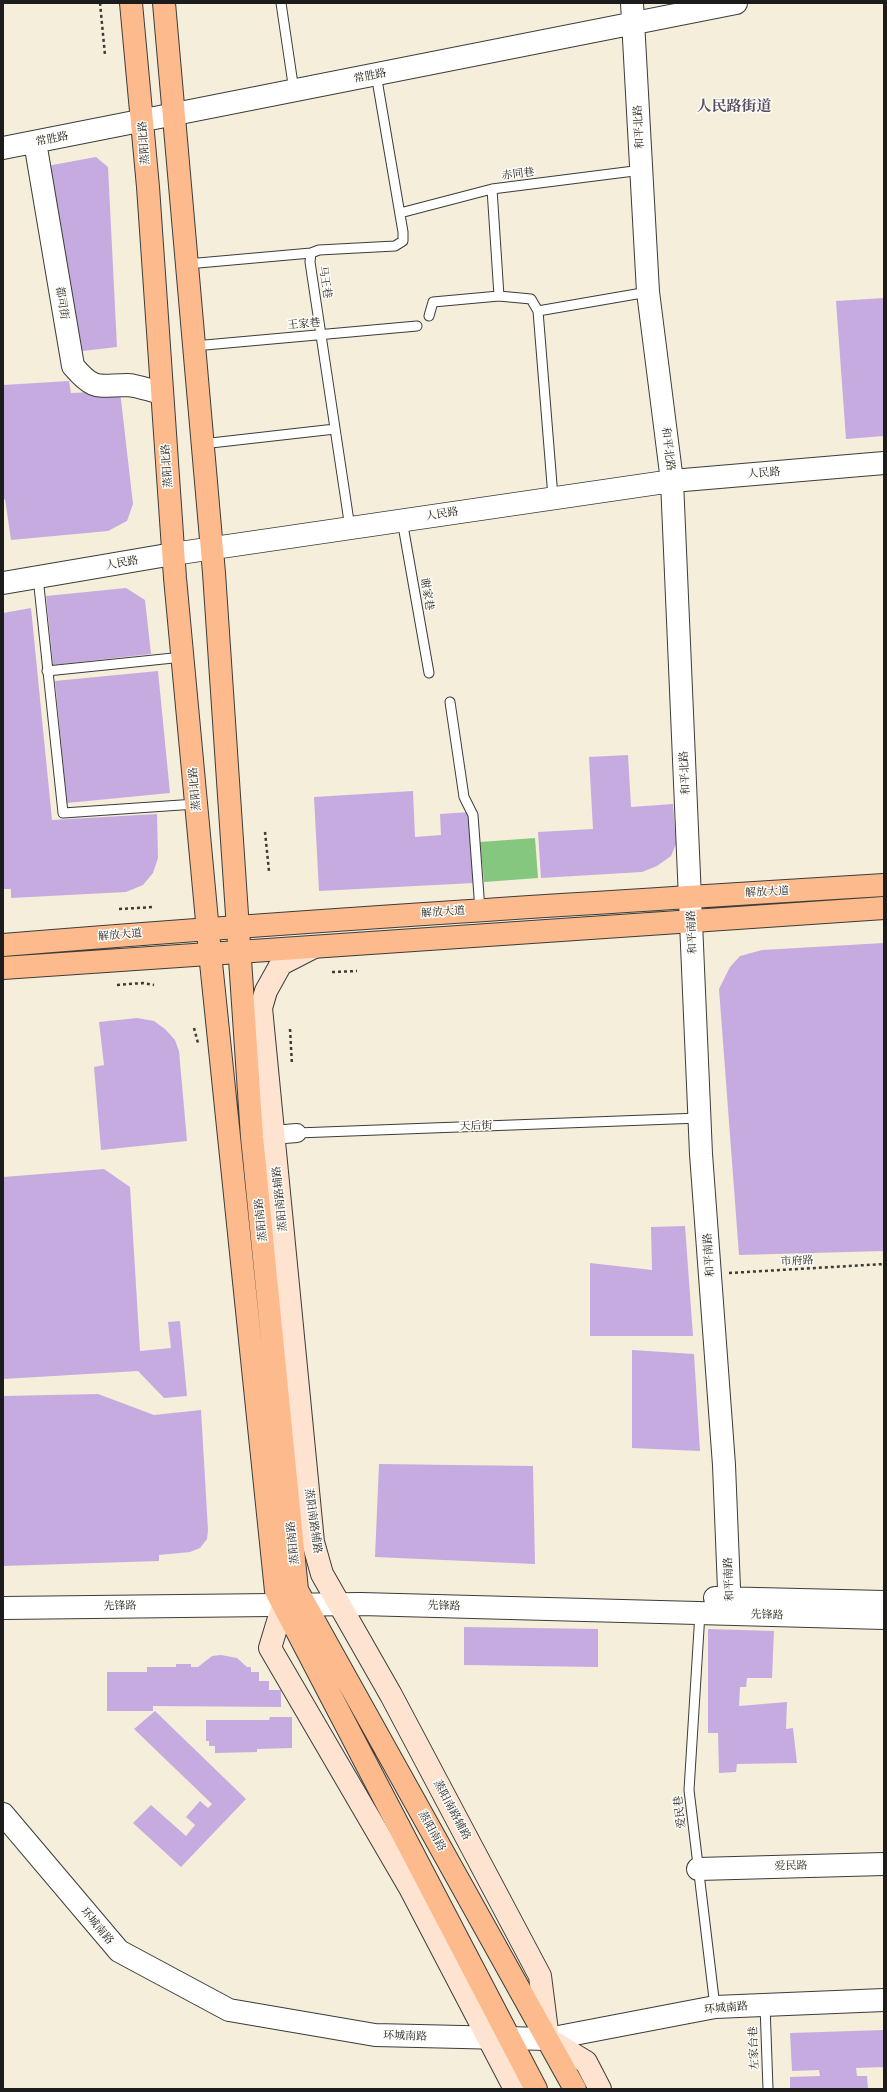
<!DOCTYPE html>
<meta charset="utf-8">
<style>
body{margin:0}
#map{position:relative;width:887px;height:2092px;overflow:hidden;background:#f4eedb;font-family:"Libre Caslon Text",serif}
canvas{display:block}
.frame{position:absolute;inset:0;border:4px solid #1c1c1c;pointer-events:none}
</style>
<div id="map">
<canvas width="887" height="2092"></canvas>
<div class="frame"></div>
</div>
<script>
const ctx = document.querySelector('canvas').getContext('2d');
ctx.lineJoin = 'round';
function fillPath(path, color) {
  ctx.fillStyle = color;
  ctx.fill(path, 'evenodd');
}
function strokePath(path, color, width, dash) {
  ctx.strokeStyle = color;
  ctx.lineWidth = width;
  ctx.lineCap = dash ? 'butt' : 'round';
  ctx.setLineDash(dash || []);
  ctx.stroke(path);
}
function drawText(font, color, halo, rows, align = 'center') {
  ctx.font = font + ' "Libre Caslon Text","Noto Serif SC",serif';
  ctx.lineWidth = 3;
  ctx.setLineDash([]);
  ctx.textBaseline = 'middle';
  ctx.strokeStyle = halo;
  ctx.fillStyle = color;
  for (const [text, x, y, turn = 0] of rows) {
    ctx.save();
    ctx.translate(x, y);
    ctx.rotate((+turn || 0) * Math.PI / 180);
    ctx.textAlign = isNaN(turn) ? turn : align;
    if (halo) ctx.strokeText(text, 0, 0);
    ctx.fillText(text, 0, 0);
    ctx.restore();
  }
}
const green = new Path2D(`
 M535,838l3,40 -54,4 -4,-40z`);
const building = new Path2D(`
 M96,157l12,10 9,180 -43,5 -27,-186z
 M884,298v138l-38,3 -10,-138z
 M69,381l2,12 49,-2 13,113 -6,17 -19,10 -97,9 -6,-41 -2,1v-115z
 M126,588l19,12 6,54 -98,11 -7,-69z
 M31,608l21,212 105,-6 1,44 -5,15 -10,12 -17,7 -115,6v-9h-8v-276z
 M158,671l12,122 -103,10 -12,-122z
 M628,755l3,52 42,-3 3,40 -5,12 -14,10 -15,6 -101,6 -3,-46 55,-3 -4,-72z
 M413,791l2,46 26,-2 -1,-21 30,-2 4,71 -155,8 -5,-94z
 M884,943v308l-145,4 -20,-266 11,-22 10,-11 22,-6z
 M137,1018l17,3 11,8 10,11 4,11 8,90 -86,9 -7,-83 10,-2 -5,-43z
 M104,1169l26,18 10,164 31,-3 -3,-26 12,-1 7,75 -23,2 -26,-27 -135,8v-202z
 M685,1226l8,110h-103v-73l62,7 -1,-43z
 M632,1350l62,4 6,97 -68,-3z
 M98,1394l56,21 47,-5 7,120 -1,9 -7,9 -10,4 -31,3v6l-156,5v-170z
 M379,1464l154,2 2,98 -160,-7z
 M464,1627l134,2v38l-134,-2z
 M708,1629l66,2 -2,47h-25l-1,9h-6l-1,19 48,-4 -1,27 7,-1 4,35 -60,1 -1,8 -17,1 -1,-40h-10z
 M221,1655l16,3 10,9h4v5h8v9h10v9h12v17l-128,-1v5h-46v-39h40v-5h29v-3h15v3h7l14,-11z
 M155,1711l91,88 -65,68 -48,-44 18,-18 35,31 9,-11 -9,-8 14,-16 8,7 4,-4 -78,-75z
 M270,1717h22v31l-35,1v3l-42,1v-7h-6v-5h-3v-21h63z
 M884,2030v37l-28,1 1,8h10l1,13h-78v-12l30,-1 -1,-6 -27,1 -2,-38z`);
const path = new Path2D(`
 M100,3l5,52
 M265,832l4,39
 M119,909l35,-2
 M332,972l25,-1
 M117,985l26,-2 11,2
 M194,1028l4,15
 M290,1029l2,36
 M729,1273l155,-9`);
const service = new Path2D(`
 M281,3l13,88
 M492,189l7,107
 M400,213l92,-24 150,-19
 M187,264l124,-11
 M538,311l15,186
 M429,316l4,-14 66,-6 32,3 7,12 110,-19
 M194,346l223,-20
 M202,444l133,-15
 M402,520l27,153
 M350,528l-40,-266 1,-9 8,-3 76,-4 8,-5v-9l-27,-158
 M38,577l25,236 133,-9
 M47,671l136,-14
 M450,702l14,95 9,18 7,95
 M297,1133l403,-15
 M700,1613l-11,177 26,217
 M765,2005l3,84`);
const minor = new Path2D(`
 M260,1136l37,-3`);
const tertiary = new Path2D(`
 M632,3l16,289 24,189 29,673 23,311 6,149
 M35,142l38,224c22,26 25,19 55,19 11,1 24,6 34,8
 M3,148l733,-145
 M3,583l170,-29 499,-73 212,-18
 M715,1598l169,4
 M3,1608l358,-4 523,14
 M3,1814l116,137 110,59 146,25 173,4 167,-32 169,-7
 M698,1869l186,-5`);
const secondary = new Path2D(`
 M314,947l-33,17 -15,27 -5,17 52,534 9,32 69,121 149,281 8,63 38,23 14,27
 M283,1605l-13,43 140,240 105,201`);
const primary = new Path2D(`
 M131,3l17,184 27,391 35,375 66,638 260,498
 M164,3l50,570 38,564 45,453 278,499`);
const trunk = new Path2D(`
 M3,945c293,-24 587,-42 881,-60
 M3,968l881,-60`);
const streetNames = [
 ["常胜路",370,76,-11],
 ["和平北路",639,127,-93],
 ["常胜路",52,139,-11],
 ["蒸阳北路",144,143,-94],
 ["赤同巷",518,174,-7],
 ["马王巷",325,282,81],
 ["都司街",62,303,81],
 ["王家巷",304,324,-5],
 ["和平北路",668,449,83],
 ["蒸阳北路",167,466,-94],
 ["人民路",764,473,-5],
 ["人民路",442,514,-9],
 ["人民路",122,563,-10],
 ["谢家巷",427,594,80],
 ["和平北路",685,773,-93],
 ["蒸阳北路",195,789,-95],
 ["解放大道",767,892,-3],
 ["解放大道",443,912,-4],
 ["和平南路",692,932,-92],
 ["解放大道",120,935,-5],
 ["天后街",476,1126,-2],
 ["蒸阳南路辅路",280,1199,-96],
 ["蒸阳南路",261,1220,-96],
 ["和平南路",709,1255,-94],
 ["市府路",797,1261,-3],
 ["蒸阳南路辅路",313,1521,82],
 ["蒸阳南路",293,1543,-96],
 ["和平南路",729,1579,-92],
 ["先锋路",120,1606,-1],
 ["先锋路",444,1606,2],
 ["先锋路",767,1615,2],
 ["蒸阳南路辅路",452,1810,62],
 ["爱民巷",680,1812,-96],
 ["蒸阳南路",432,1831,61],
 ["爱民路",791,1866,-1],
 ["环城南路",97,1926,50],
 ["环城南路",726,2008,-5],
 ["环城南路",405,2036,2],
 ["左家台巷",754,2048,-92]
];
const districtNames = [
 ["人民路街道",734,107]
];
fillPath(green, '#86c77f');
fillPath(building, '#c6abe1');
strokePath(service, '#3c3c39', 11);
strokePath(minor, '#3c3c39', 20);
strokePath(tertiary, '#3c3c39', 24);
strokePath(secondary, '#3c3c39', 24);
strokePath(primary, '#3c3c39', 24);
strokePath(trunk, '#3c3c39', 24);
strokePath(path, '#3c3c39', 2.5, [3, 3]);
strokePath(service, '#fff', 9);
strokePath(minor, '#fff', 18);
strokePath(tertiary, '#fff', 22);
strokePath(secondary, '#fee3d1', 22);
strokePath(primary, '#fcba8d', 22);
strokePath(trunk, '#fcba8d', 22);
drawText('11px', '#1c1c1c', '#fdfcf7', streetNames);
drawText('bold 15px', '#584e61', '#fdfcf7', districtNames);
</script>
